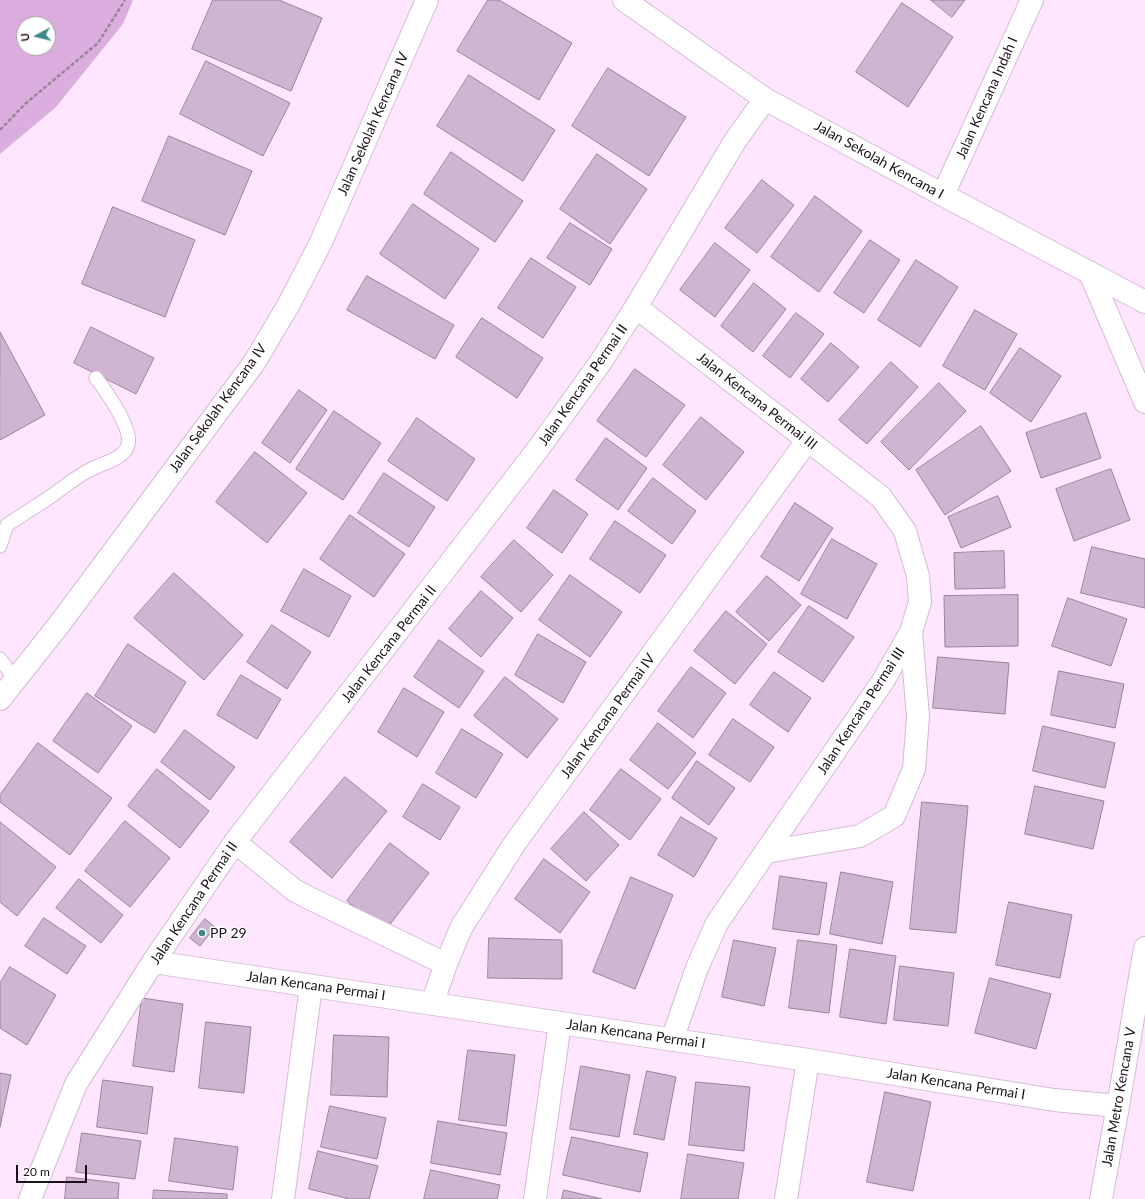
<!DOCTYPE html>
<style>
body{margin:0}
#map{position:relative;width:1145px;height:1199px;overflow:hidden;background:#fde6fe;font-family:Lato,sans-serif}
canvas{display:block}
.north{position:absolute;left:16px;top:16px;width:40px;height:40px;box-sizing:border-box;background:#fff;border:1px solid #a39fa3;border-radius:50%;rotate:263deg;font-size:11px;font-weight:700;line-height:16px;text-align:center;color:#19101a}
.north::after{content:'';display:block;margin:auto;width:14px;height:18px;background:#418988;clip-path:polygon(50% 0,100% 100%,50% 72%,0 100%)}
.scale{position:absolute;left:16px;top:1165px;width:71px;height:18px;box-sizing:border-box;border:2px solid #19101a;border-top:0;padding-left:5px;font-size:12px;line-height:14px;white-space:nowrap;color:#19101a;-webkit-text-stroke:3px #fff;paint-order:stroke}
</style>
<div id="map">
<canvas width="1145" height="1199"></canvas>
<div class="north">U</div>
<div class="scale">20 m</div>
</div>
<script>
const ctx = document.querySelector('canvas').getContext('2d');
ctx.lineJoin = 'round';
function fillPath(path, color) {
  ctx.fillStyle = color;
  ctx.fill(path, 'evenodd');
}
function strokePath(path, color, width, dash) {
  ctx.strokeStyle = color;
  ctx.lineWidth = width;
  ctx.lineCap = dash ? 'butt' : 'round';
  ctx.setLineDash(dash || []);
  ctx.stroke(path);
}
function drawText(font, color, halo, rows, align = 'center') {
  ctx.font = font + ' Lato,sans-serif';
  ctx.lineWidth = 3;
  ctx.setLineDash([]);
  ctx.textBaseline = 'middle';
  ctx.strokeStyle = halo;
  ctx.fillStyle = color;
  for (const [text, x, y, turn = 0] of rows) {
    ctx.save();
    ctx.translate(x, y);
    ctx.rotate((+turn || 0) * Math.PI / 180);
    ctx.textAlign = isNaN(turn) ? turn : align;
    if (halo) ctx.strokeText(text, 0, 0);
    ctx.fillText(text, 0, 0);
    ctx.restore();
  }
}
const green = new Path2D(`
 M0,0h133l-10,24 -67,83 -56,47zM24,24h24v24h-24z`);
const building = new Path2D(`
 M213,0h66l43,18 -31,73 -99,-42z
 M488,0h11l73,43 -33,57 -82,-49z
 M931,0h34l-13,17z
 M902,3l51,34 -45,70 -52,-35z
 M206,61l84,42 -27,53 -83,-42z
 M608,68l78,49 -37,59 -77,-50z
 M469,75l86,55 -32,51 -86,-55z
 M169,136l83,35 -27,64 -83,-34z
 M451,152l72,49 -28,41 -71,-48z
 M597,154l50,35 -37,55 -50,-35z
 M762,180l32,25 -37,48 -32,-25z
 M815,196l47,35 -43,61 -48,-35z
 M413,204l66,45 -34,50 -65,-45z
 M113,207l82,33 -30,77 -83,-33z
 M570,223l42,26 -22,36 -43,-27z
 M870,240l30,20 -36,53 -30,-20z
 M715,243l35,27 -35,47 -35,-27z
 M531,258l45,29 -33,51 -45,-30z
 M916,260l42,27 -38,60 -42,-27z
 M367,276l87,49 -19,34 -88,-49z
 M754,283l32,26 -33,43 -32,-26z
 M975,310l42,24 -32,56 -42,-24z
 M796,313l28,21 -34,44 -27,-22z
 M482,318l61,40 -26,40 -61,-41z
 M91,327l63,31 -18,36 -62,-31z
 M0,332l45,83 -45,25z
 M831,343l28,24 -31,35 -27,-23z
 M1020,348l41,28 -30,46 -41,-29z
 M891,362l27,25 -51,57 -28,-24z
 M635,369l50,36 -39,52 -49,-36z
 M939,383l27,28 -57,59 -28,-28z
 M299,390l28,20 -37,53 -28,-20z
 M334,411l47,32 -38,57 -47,-31z
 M1086,413l15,45 -60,20 -15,-45z
 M701,417l43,35 -38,48 -43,-35z
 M417,418l58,41 -28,42 -59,-40z
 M981,426l30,45 -66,44 -29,-45z
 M606,438l41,30 -29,42 -42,-30z
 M255,452l52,41 -40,50 -51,-41z
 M1111,469l19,51 -56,21 -18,-52z
 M384,473l51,34 -26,40 -51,-34z
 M653,478l43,33 -24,33 -44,-33z
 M554,490l34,24 -26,39 -35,-25z
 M998,496l13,31 -50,21 -13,-31z
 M795,503l38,25 -34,53 -38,-24z
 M350,515l55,39 -31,43 -54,-38z
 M615,521l51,34 -26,38 -50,-34z
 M832,539l45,25 -30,55 -46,-25z
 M514,540l39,35 -32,37 -40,-35z
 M1092,547l53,12v49l-64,-15z
 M1004,551l1,37 -50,1 -1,-36z
 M304,569l47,27 -22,41 -48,-26z
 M174,573l69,62 -39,45 -70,-62z
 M570,575l52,37 -32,45 -51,-37z
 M767,576l34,29 -32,36 -33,-29z
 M481,591l32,27 -32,39 -32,-28z
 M1018,595v51l-73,1 -1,-51z
 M1068,598l59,21 -16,47 -59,-20z
 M809,606l45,31 -31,45 -45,-30z
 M726,611l41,33 -32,40 -41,-33z
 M272,625l39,27 -24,37 -40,-27z
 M538,634l48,28 -23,41 -48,-28z
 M439,640l45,31 -25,37 -45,-31z
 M128,644l58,38 -31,51 -60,-37z
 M938,657l71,6 -4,51 -72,-6z
 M691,667l35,26 -33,45 -35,-27z
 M1059,671l65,13 -9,44 -64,-13z
 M774,672l37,26 -23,34 -38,-27z
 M241,675l40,24 -24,40 -40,-24z
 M505,677l53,42 -31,39 -53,-42z
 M404,688l40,24 -27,45 -39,-25z
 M87,693l45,33 -34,47 -45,-32z
 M733,719l41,28 -24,35 -41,-27z
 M658,723l38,30 -28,36 -38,-29z
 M1043,726l72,17 -10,45 -72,-17z
 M462,729l41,25 -27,44 -40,-25z
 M185,730l50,37 -25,33 -49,-38z
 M38,743l74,55 -42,57 -70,-53v-7z
 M697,761l38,27 -26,37 -37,-27z
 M157,769l52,42 -29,37 -52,-42z
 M621,769l40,30 -31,41 -40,-30z
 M345,777l42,34 -55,67 -42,-36z
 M423,784l37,23 -20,33 -37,-23z
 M1035,786l69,15 -11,48 -68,-15z
 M922,802l46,4 -12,127 -46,-4z
 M584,812l35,33 -33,36 -35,-32z
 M681,817l36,21 -23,39 -36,-22z
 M125,821l45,37 -40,49 -45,-36z
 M0,822l56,45 -39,49 -17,-14z
 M390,843l39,30 -44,58 -38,-30z
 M544,859l46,33 -30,41 -45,-34z
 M841,872l52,10 -11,62 -52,-10z
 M780,876l47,7 -8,52 -46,-6z
 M631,877l42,18 -38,94 -42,-17z
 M79,879l44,36 -22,28 -45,-35z
 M1009,902l63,13 -12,63 -64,-13z
 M44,918l42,28 -19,28 -42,-28z
 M205,919l10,8 -15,19 -10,-8z
 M489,938l73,2v39l-74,-1z
 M734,940l42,8 -12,58 -42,-9z
 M798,940l39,5 -8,68 -40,-5z
 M850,949l46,7 -10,68 -46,-7z
 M900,966l54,7 -6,53 -54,-6z
 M10,967l46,28 -29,50 -27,-17v-45z
 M990,978l61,16 -15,55 -61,-16z
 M142,998l41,6 -9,68 -41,-6z
 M206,1022l45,5 -7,66 -45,-5z
 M334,1035l55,2 -2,60 -56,-2z
 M468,1050l47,5 -9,71 -47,-6z
 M581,1066l49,9 -11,62 -49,-8z
 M647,1071l29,6 -12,63 -30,-6z
 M0,1073l11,2 -11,52z
 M103,1080l50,7 -6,47 -50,-7z
 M696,1082l54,5 -6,64 -55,-6z
 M885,1092l46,10 -18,89 -46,-9z
 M330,1106l56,12 -9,41 -56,-12z
 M438,1121l69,12 -7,42 -69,-12z
 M82,1133l59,8 -6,38 -59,-7z
 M572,1137l76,16 -8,39 -77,-17z
 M175,1138l63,9 -5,43 -64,-9z
 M318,1151l60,15 -9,33h-19l-41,-10z
 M688,1154l56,9 -6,36h-57z
 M431,1170l69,15 -3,14h-73z
 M67,1177l52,6 -1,16h-53z
 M154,1190l73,4v5h-74z
 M564,1190l38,9h-40z`);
const path = new Path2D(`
 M0,130l25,-26 73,-61 27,-43`);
const lane = new Path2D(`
 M0,546l7,-21c15,-10 31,-20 46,-30 15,-11 26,-21 43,-28 11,-5 28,-9 32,-22 5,-16 -22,-54 -32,-67
 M0,659l15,20`);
const street = new Path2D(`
 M624,0l141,99 178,96 202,107
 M943,195l89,-195
 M1090,273l55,129
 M636,307l245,190 24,34 13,45 2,26 -9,30 -28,49 -166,242 -20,45 -25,72
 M0,699l58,-73 196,-263 35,-59 32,-62 106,-242
 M235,842l59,48 15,8 137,66
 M766,852l94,-16 34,-20 20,-47 4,-52 -7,-85
 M153,962l655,98 246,40 64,6
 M432,1004l14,-40 15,-36 54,-85 292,-402
 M30,1199l46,-115 77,-122 82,-120 303,-393 62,-86 36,-56 99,-166 30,-42
 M283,1199l28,-213
 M535,1199l25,-176
 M786,1199l22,-139
 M1101,1199l17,-93 27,-158`);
const markers = [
 [202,933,4,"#418988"]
];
const streetNames = [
 ["Jalan Kencana Indah I",987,98,-66],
 ["Jalan Sekolah Kencana IV",373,124,-66],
 ["Jalan Sekolah Kencana I",879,160,29],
 ["Jalan Kencana Permai II",583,385,-55],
 ["Jalan Kencana Permai III",757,401,38],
 ["Jalan Sekolah Kencana IV",218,408,-54],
 ["Jalan Kencana Permai II",389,644,-52],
 ["Jalan Kencana Permai III",861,711,-57],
 ["Jalan Kencana Permai IV",608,716,-54],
 ["Jalan Kencana Permai II",194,903,-56],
 ["Jalan Kencana Permai I",316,986,8],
 ["Jalan Kencana Permai I",636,1034,8],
 ["Jalan Kencana Permai I",956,1084,9],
 ["Jalan Metro Kencana V",1119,1097,-80]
];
const poiNames = [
 ["PP 29",210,933]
];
fillPath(green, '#dcaedf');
fillPath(building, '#d0b5d2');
strokePath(building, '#9a819c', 1);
strokePath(lane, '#d5bad7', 15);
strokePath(street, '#d5bad7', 24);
strokePath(path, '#978698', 2.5, [4, 2]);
strokePath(lane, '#fff', 13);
strokePath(street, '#fff', 22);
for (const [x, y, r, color] of markers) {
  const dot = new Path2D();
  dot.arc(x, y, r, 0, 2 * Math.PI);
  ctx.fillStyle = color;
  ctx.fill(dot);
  strokePath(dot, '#fff', 1.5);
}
drawText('14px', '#19101a', '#fff', streetNames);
drawText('14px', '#19101a', '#fff', poiNames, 'left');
</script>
